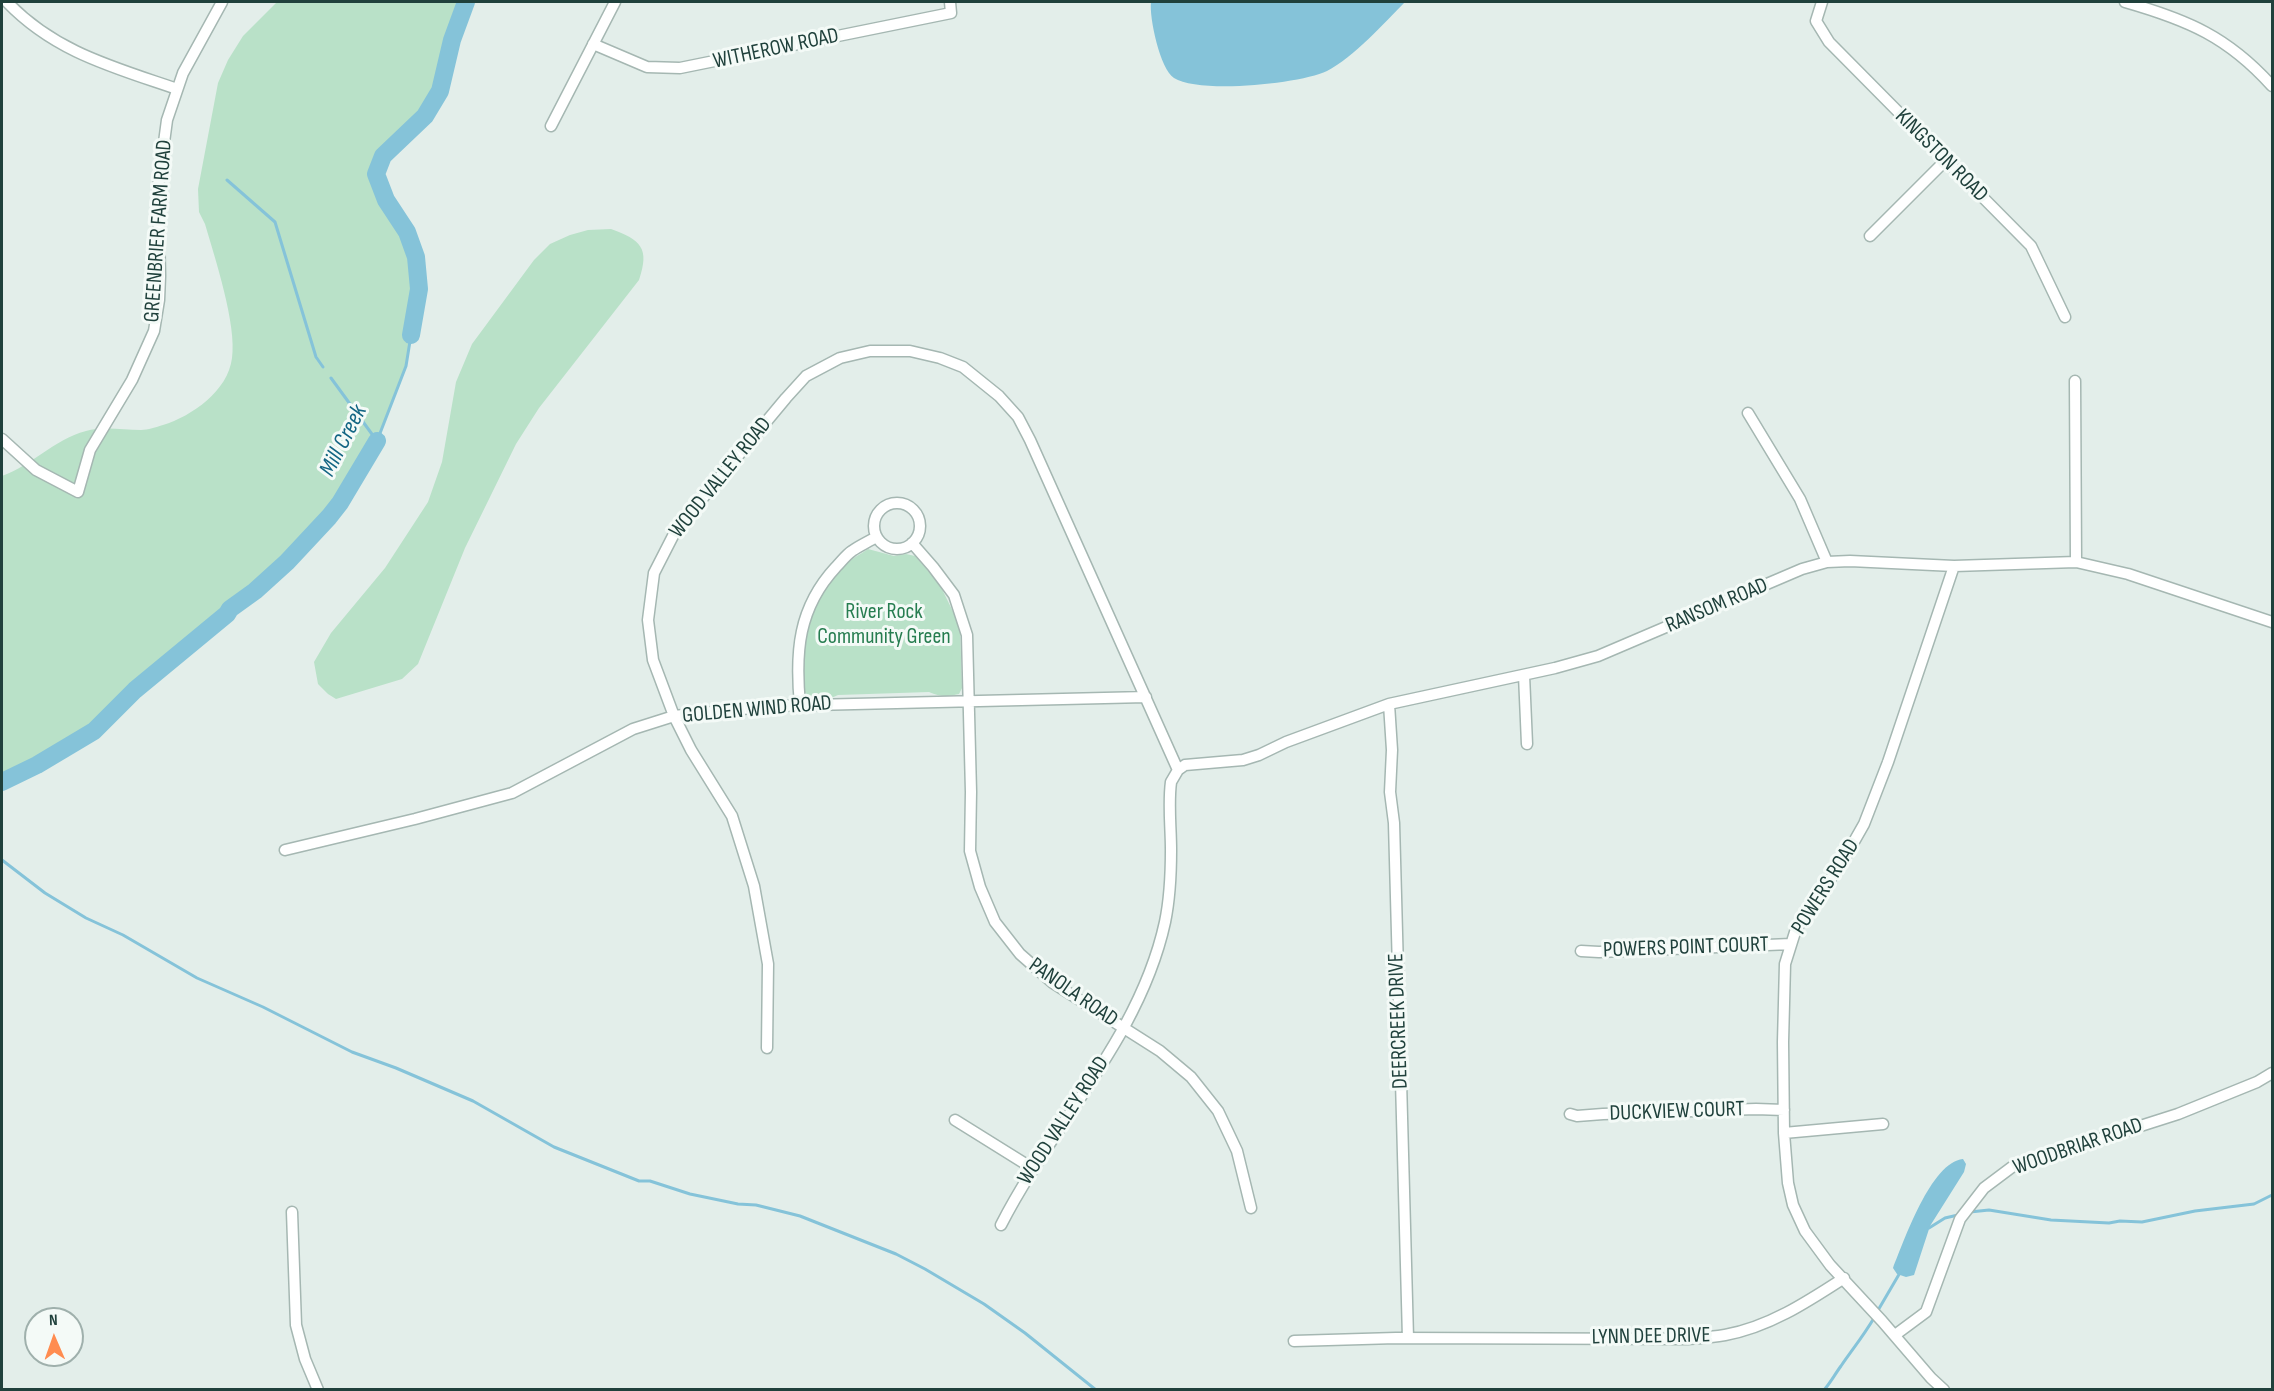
<!DOCTYPE html>
<style>
body{margin:0}
#map{position:relative;width:2274px;height:1391px;overflow:hidden;background:#e3eeea;font-family:"Sofia Sans Condensed",sans-serif}
canvas{display:block}
.frame{position:absolute;inset:0;border:3px solid #20413c;pointer-events:none}
.north{position:absolute;left:24px;top:1307px;width:60px;height:60px;box-sizing:border-box;background:#f4faf7;border:2px solid #9fb0ac;border-radius:50%;rotate:358deg;font-size:16px;font-weight:700;line-height:24px;text-align:center;color:#20413c}
.north::after{content:'';display:block;margin:auto;width:21px;height:27px;background:#ff8c50;clip-path:polygon(50% 0,100% 100%,50% 72%,0 100%)}
</style>
<div id="map">
<canvas width="2274" height="1391"></canvas>
<div class="frame"></div>
<div class="north">N</div>
</div>
<script>
const ctx = document.querySelector('canvas').getContext('2d');
ctx.lineJoin = 'round';
function fillPath(path, color) {
  ctx.fillStyle = color;
  ctx.fill(path, 'evenodd');
}
function strokePath(path, color, width, dash) {
  ctx.strokeStyle = color;
  ctx.lineWidth = width;
  ctx.lineCap = dash ? 'butt' : 'round';
  ctx.setLineDash(dash || []);
  ctx.stroke(path);
}
function drawText(font, color, halo, rows, align = 'center') {
  ctx.font = font + ' "Sofia Sans Condensed",sans-serif';
  ctx.lineWidth = 6;
  ctx.setLineDash([]);
  ctx.textBaseline = 'middle';
  ctx.strokeStyle = halo;
  ctx.fillStyle = color;
  for (const [text, x, y, turn = 0] of rows) {
    ctx.save();
    ctx.translate(x, y);
    ctx.rotate((+turn || 0) * Math.PI / 180);
    ctx.textAlign = isNaN(turn) ? turn : align;
    if (halo) ctx.strokeText(text, 0, 0);
    ctx.fillText(text, 0, 0);
    ctx.restore();
  }
}
const green = new Path2D(`
 M277,2h189l-14,38 -12,51 -15,25 -42,40 -7,18 10,26 21,32 9,25 3,32 -13,77 -29,75 -37,62 -53,59 -32,29 -25,18 -3,5 -92,76 -41,41 -57,34 -35,17v-306c31,-11 51,-36 84,-45 17,-5 37,-1 55,-1 7,0 15,-3 22,-5 29,-9 65,-34 69,-67 5,-33 -17,-100 -27,-134l-6,-12 -1,-23 20,-106 10,-23 15,-24z
 M611,229c30,11 39,19 28,51l-100,128 -23,36 -51,104 -47,116 -16,15 -66,20 -8,-5 -10,-10 -4,-22 17,-29 54,-65 43,-66 14,-40 14,-80 16,-38 62,-84 16,-16 20,-9 18,-5z
 M868,549l26,7 12,-2 9,2 24,27 21,43 2,62 -3,6c-12,3 -19,3 -30,-2l-91,3c-11,5 -22,10 -33,2 -6,-48 4,-99 40,-132 7,-7 16,-11 23,-16z`);
const water = new Path2D(`
 M1151,2h254c-20,20 -52,56 -78,69 -27,13 -128,23 -153,7 -14,-9 -25,-61 -23,-76z
 M1963,1159l3,5 -2,8 -34,54 -16,49 -8,2 -9,-3 -4,-6c11,-27 38,-106 70,-109z`);
const stream = new Path2D(`
 M227,180l48,42 41,135 7,10
 M331,378l46,63
 M377,441l29,-75 5,-31
 M2,860l43,33 41,25 37,17 74,43 66,29 89,45 44,16 77,33 81,46 85,34h11l40,13 48,10 18,1 44,11 96,38 29,15 59,35 41,29 71,57
 M1970,1212l19,-2 62,10 58,3 11,-2 22,1 53,-11 59,-7 18,-9
 M1929,1228l16,-10 13,-3
 M1877,1312l24,-41
 M1824,1390c7,-8 11,-16 17,-24 11,-16 23,-31 33,-48`);
const river = new Path2D(`
 M411,335l8,-46 -3,-32 -9,-25 -21,-32 -10,-26 7,-18 42,-40 15,-25 12,-51 14,-38
 M2,782l35,-17 57,-34 41,-41 92,-76 3,-5 25,-18 32,-29 42,-45 11,-14 37,-62`);
const minor = new Path2D(`
 M7,2c48,50 106,65 170,87
 M1822,2l-6,19 13,21 202,204 34,71
 M2125,2c63,18 103,35 147,84
 M593,44l54,23 33,1 271,-55 -1,-11
 M551,126l64,-124
 M1870,236l76,-76
 M2075,381l1,181
 M1748,413l52,86 27,63
 M2,439l34,31 42,22 12,-42 42,-70 22,-49 5,-31 1,-24 -2,-89 9,-67 16,-47 39,-71
 M874 526a23 23 0 1 1 46 0a23 23 0 1 1-46 0Z
 M912,543l21,24 21,28 13,40 4,157 -1,59 10,36 15,35 25,32 33,29 107,68 31,26 27,34 19,40 14,57
 M1524,675l3,69
 M1389,704l3,46 -2,42 4,31 14,515
 M800,705c-5,-53 -2,-97 36,-138 5,-5 10,-12 16,-16 7,-5 16,-9 24,-14
 M285,850l130,-31 97,-26 121,-64 41,-13 97,-10 375,-9
 M1581,951l18,1 192,-8
 M767,1048l1,-84 -14,-78 -22,-70 -41,-66 -17,-34 -21,-56 -5,-40 6,-47 22,-43 110,-132 20,-22 34,-18 30,-7h40l30,7 23,9 36,29 19,21 12,23 148,330
 M1570,1114l7,2 26,-2 153,-5 28,1
 M955,1120l77,48
 M1784,1133l99,-9
 M292,1212l4,113 9,34 13,31
 M1001,1225c52,-102 139,-188 164,-303 5,-24 6,-48 6,-72 0,-23 -3,-46 0,-68l7,-12 7,-5 58,-5 16,-5 27,-13 103,-38 166,-36 43,-12 204,-87 25,-7 23,-1 104,5 122,-4 52,12 144,48
 M1895,1335l31,-23 34,-93 24,-31 28,-21 166,-53 79,-32 15,-9
 M1294,1341l102,-3 292,1c12,-1 25,-2 37,-4 44,-8 82,-33 119,-57
 M1944,1390l-13,-12 -49,-57 -52,-56 -25,-34 -12,-26 -5,-22 -4,-50 -1,-91 2,-78 11,-35 47,-68 21,-37 24,-62 66,-196`);
const streetNames = [
 ["WITHEROW ROAD",776,49,-12],
 ["KINGSTON ROAD",1941,156,45],
 ["GREENBRIER FARM ROAD",159,231,-86],
 ["WOOD VALLEY ROAD",721,478,-51],
 ["RANSOM ROAD",1717,606,-23],
 ["GOLDEN WIND ROAD",757,710,-5],
 ["POWERS ROAD",1826,887,-58],
 ["POWERS POINT COURT",1686,948,-2],
 ["PANOLA ROAD",1073,993,35],
 ["DEERCREEK DRIVE",1399,1021,-92],
 ["DUCKVIEW COURT",1677,1112,-2],
 ["WOOD VALLEY ROAD",1064,1121,-57],
 ["WOODBRIAR ROAD",2078,1147,-19],
 ["LYNN DEE DRIVE",1651,1337,-1]
];
const parkNames = [
 ["River Rock",884,612],
 ["Community Green",884,637]
];
const waterNames = [
 ["Mill Creek",344,441,-63]
];
fillPath(green, '#b9e1c8');
fillPath(water, '#85c3d9');
strokePath(stream, '#85c3d9', 3);
strokePath(river, '#85c3d9', 18);
strokePath(minor, '#a5b7b2', 13);
strokePath(minor, '#fff', 10);
drawText('22px', '#20413c', '#f4faf7', streetNames);
drawText('22px', '#267d50', '#f4faf7', parkNames);
drawText('italic 24px', '#146684', '#f4faf7', waterNames);
</script>
